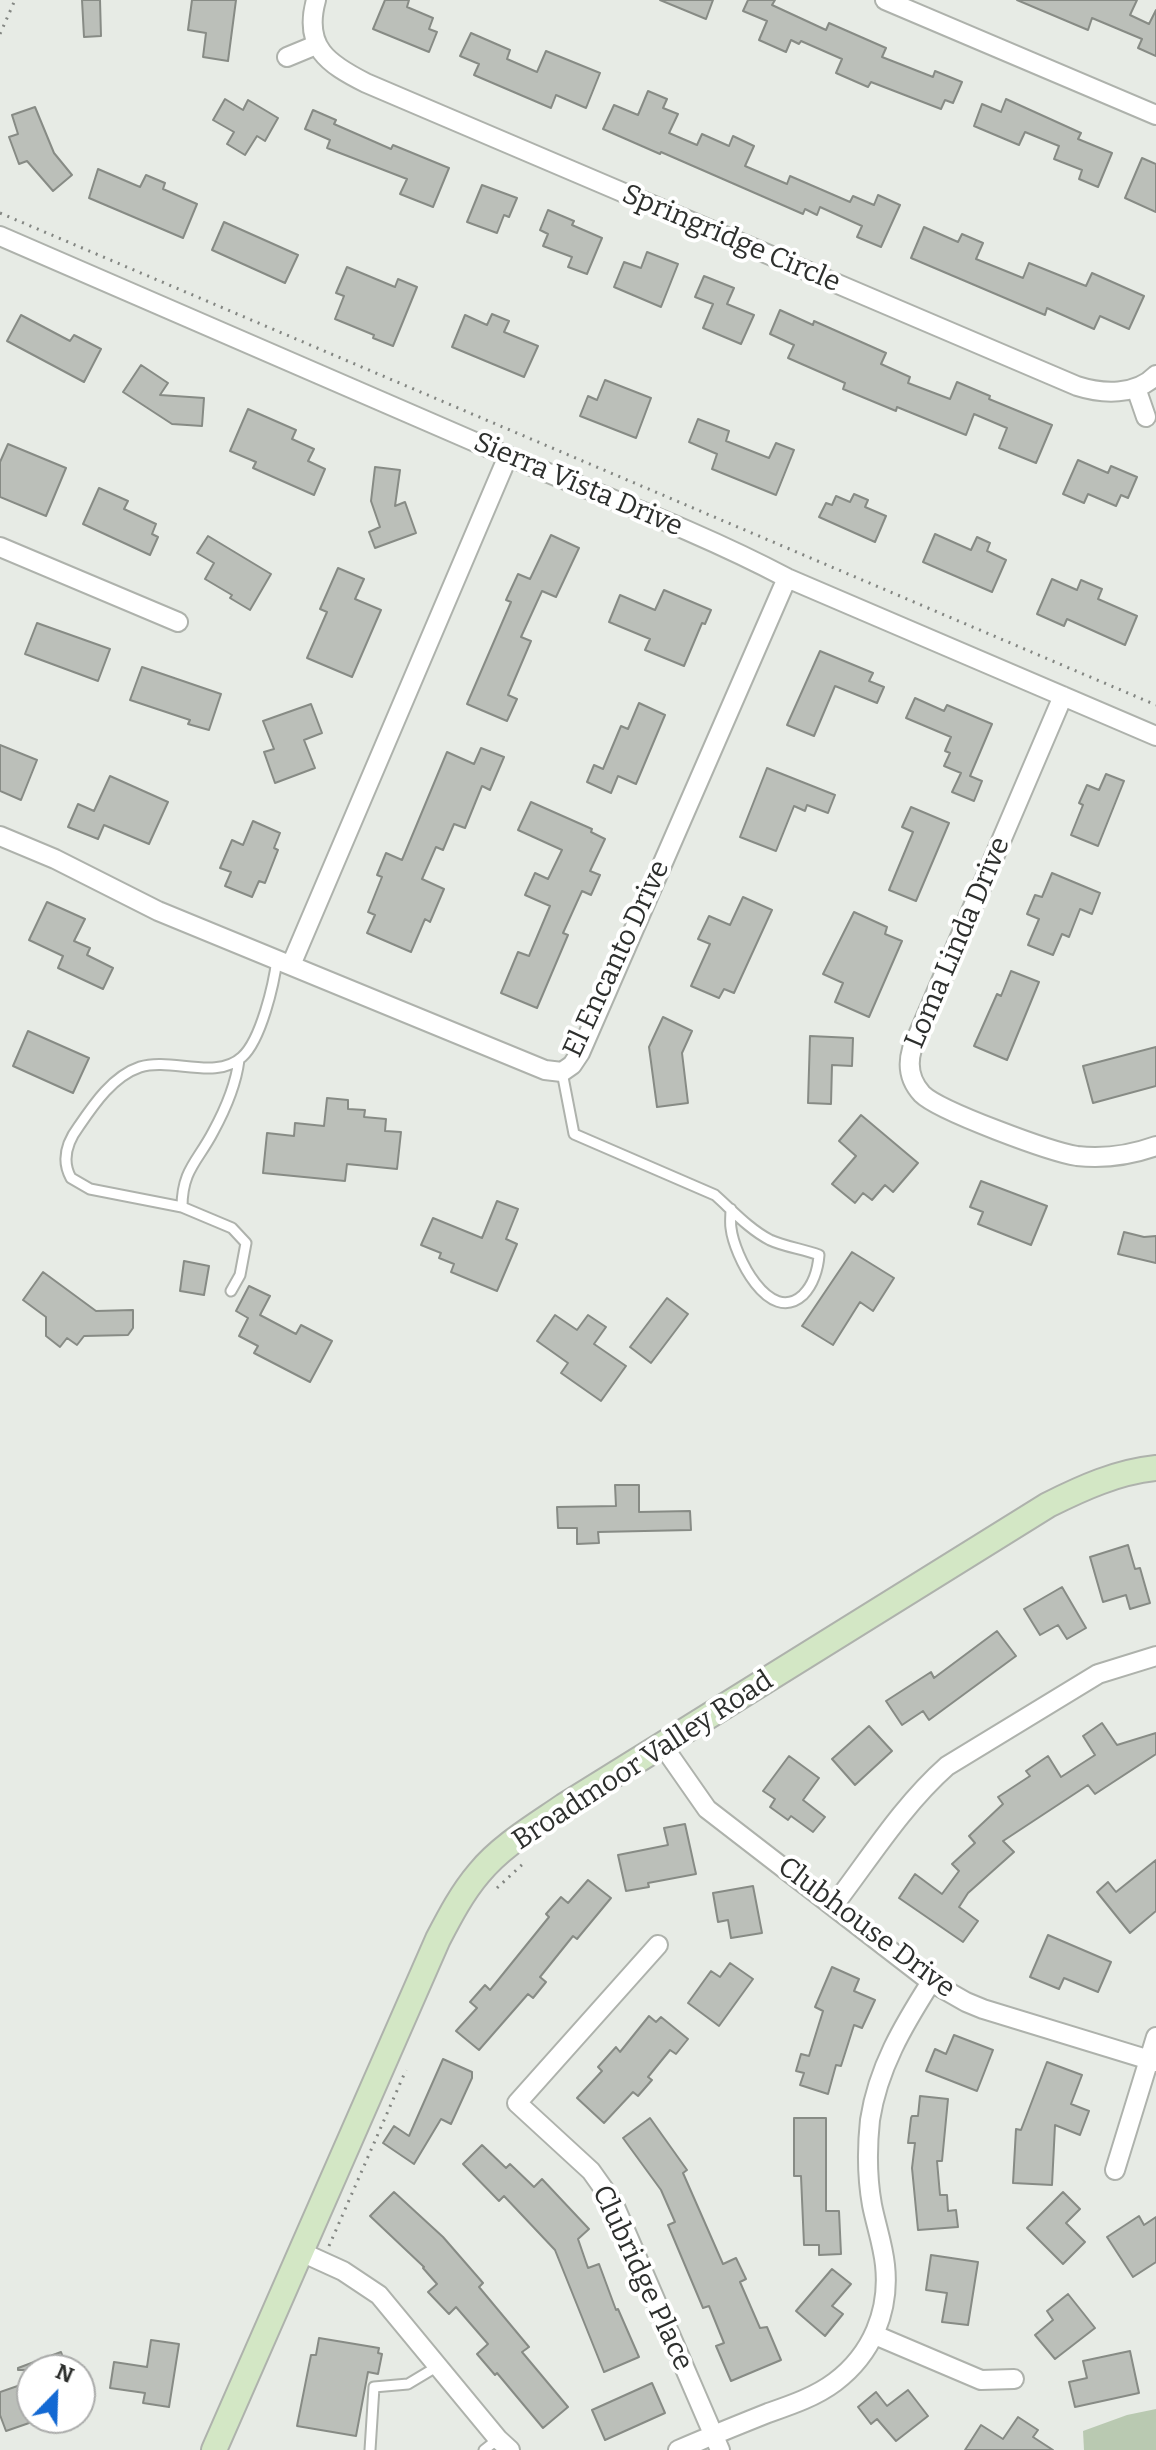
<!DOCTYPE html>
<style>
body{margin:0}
#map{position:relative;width:1156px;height:2450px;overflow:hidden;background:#e7ebe5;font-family:Bitter,serif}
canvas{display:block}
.north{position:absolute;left:16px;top:2354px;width:80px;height:80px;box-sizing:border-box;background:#fff;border:2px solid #abacab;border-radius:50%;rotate:23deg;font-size:22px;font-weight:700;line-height:32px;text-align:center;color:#2d2f2d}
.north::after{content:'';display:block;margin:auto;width:28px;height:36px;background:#1369d3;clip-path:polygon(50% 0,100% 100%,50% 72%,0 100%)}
</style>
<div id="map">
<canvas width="1156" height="2450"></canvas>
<div class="north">N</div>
</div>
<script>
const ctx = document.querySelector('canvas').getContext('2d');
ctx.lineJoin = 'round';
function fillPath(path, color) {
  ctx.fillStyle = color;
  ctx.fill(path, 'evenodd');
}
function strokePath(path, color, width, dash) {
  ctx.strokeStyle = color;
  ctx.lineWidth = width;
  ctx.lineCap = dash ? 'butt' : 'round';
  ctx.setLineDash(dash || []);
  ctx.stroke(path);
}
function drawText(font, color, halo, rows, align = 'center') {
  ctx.font = font + ' Bitter,serif';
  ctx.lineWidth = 8;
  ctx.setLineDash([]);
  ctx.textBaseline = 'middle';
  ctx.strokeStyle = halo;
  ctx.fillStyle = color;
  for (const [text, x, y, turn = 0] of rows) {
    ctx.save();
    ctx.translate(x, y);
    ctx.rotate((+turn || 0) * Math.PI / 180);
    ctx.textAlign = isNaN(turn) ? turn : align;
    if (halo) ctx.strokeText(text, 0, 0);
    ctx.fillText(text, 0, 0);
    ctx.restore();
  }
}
const green = new Path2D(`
 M1156,2409v41h-72l-1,-19 44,-16z`);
const building = new Path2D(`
 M82,0h18l1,36 -17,1z
 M192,0h44l-8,61 -25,-4 3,-24 -18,-3z
 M385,0h24l-2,7 26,11 -4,11 8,3 -8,20 -56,-23z
 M660,0h53l-7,19z
 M748,0h27l-3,5 54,25 3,-7 57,25 -4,9 51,20 2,-6 27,11 -9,21 -8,-3 -4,9 -70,-27 -3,5 -32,-14 6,-14 -41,-18 -2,3 -8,-4 -5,12 -27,-12 8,-19 -24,-10z
 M1017,0h120l-7,15 19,9 7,-14v46l-18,-8 4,-9 -50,-21 -4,12z
 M471,33l39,17 -3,9 30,13 9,-21 54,22 -14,35 -30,-13 -5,13 -77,-33 5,-11 -19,-8z
 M648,91l19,8 -4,9 15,6 -9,19 28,12 5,-11 27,12 4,-10 21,10 -9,20 42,18 3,-8 60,26 3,-6 21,9 4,-10 22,10 -19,42 -24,-10 5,-11 -42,-19 -3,8 -12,-6 -2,5 -142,-62 -1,2 -57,-25 11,-24 24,10z
 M225,99l18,11 5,-10 30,18 -13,23 -8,-5 -12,19 -18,-11 7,-12 -21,-12z
 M1006,99l75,34 -3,6 34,14 -14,34 -19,-8 3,-9 -28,-11 5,-13 -34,-14 -6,13 -45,-19 8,-22 19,8z
 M35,107l19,46 18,22 -19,16 -26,-30 -8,3 -10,-27 9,-3 -6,-19z
 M313,110l23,10 -2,4 57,25 2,-4 56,23 -16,39 -33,-13 7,-15 -80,-31 3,-8 -25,-11z
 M1142,158l14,6v48l-31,-14z
 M98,169l42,18 6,-12 19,8 -2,6 34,15 -14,34 -94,-40z
 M482,185l35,13 -8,19 -5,-2 -7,18 -30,-11z
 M548,210l26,11 -2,4 30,13 -15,36 -19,-7 4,-10 -29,-11 5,-12 -8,-4z
 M224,222l74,33 -13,28 -73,-33z
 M924,227l34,15 4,-8 21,9 -7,16 47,19 6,-15 57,23 6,-13 52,23 -15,33 -29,-13 -6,13 -47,-21 -2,7 -134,-57z
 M647,252l31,12 -17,43 -47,-20 10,-25 17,6z
 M347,267l48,20 3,-8 19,8 -24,59 -20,-8 1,-3 -39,-16 9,-23 -8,-3z
 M704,276l30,12 -7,16 27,11 -13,29 -38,-16 10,-24 -18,-7z
 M780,310l33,15 1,-4 72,32 -5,11 29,13 -2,6 42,16 7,-17 33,14 -1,3 63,26 -16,38 -37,-15 8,-20 -33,-14 -8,21 -69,-28 -1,4 -53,-22 2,-6 -57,-25 6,-13 -24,-11z
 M492,314l17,7 -5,11 34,14 -14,31 -72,-30 13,-32 22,10z
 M21,315l49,26 4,-6 27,14 -17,33 -77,-41z
 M141,365l27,18 -8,12 44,3 -2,28 -30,-2 -49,-32z
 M605,380l46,18 -15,40 -56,-22 8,-20 9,4z
 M248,409l48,21 -4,9 22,10 -6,12 17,8 -11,26 -61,-27 3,-6 -26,-11z
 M698,419l31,12 -3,10 43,17 7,-15 18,7 -18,45 -64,-26 5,-15 -28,-12z
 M8,444l58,24 -20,48 -46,-19v-35z
 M1078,460l30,13 3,-7 26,11 -9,21 -7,-3 -5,11 -28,-12 -4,9 -21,-9z
 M375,467l25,3 -5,36 10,-4 11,31 -41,15 -6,-16 11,-5 -9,-26z
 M99,488l29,13 -4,8 32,15 -4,10 6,3 -8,18 -67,-31z
 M854,494l14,6 -3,7 21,9 -11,26 -56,-25 7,-14 6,2 4,-9 14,6z
 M935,534l36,16 6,-13 13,6 -3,8 19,9 -14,32 -69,-30z
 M551,535l28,13 -23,49 -14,-6 -21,46 10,4 -23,54 9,4 -10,22 -40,-17 44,-102 -5,-2 12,-26 12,5z
 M208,536l63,38 -21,36 -20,-12 2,-3 -27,-16 9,-16 -17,-10z
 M338,568l26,11 -9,20 26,11 -29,67 -45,-19 20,-46 -7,-3z
 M1052,579l25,11 4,-10 21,9 -4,10 39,17 -12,29 -58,-26 -3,7 -27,-12z
 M664,590l47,20 -6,14 -3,-1 -18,43 -39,-16 5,-11 -41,-17 11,-27 35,15z
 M37,623l73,26 -12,32 -73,-27z
 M820,651l53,22 -4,8 15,6 -7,16 -42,-17 -21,50 -27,-11z
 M142,667l79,27 -12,36 -21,-6 2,-4 -60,-20z
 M915,698l29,13 3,-6 45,19 -22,52 12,5 -8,20 -22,-9 9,-19 -17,-7 6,-13 -5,-2 6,-14 -45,-19z
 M639,703l26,12 -29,69 -18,-8 -7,17 -24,-11 7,-17 9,4 18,-43 7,3z
 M311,704l11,29 -18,7 11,28 -40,15 -11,-31 10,-3 -11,-28z
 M0,745l37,15 -16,40 -21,-9z
 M481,748l23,9 -14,33 -8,-4 -17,42 -11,-4 -11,26 -7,-3 -14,32 22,10 -14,33 -5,-3 -14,33 -44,-19 8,-18 -7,-3 14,-35 -5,-2 9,-22 16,7 45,-108 27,12z
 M767,768l68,27 -7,18 -21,-8 -2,6 -11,-5 -18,45 -36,-14z
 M1106,774l18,7 -26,65 -27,-11 12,-30 -4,-2 8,-18 12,5z
 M110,776l58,26 -19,42 -45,-19 -6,14 -30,-12 10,-23 16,7z
 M531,802l61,27 -1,3 14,7 -15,32 10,4 -9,20 -9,-4 -19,42 5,2 -31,73 -36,-15 17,-41 11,4 21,-50 -25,-11 10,-22 13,6 14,-29 -44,-20z
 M911,807l38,16 -33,78 -27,-11 24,-58 -11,-5z
 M253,821l27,12 -6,15 4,2 -13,33 -6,-2 -7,16 -27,-11 6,-14 -11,-4 12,-28 11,5z
 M1052,873l48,20 -8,21 -12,-5 -11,28 -7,-3 -9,21 -25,-10 11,-26 -12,-5 8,-19 7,2z
 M743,897l29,13 -38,83 -10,-4 -5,9 -28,-12 19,-42 -12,-5 11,-23 21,9z
 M47,902l38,17 -11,22 16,7 -3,7 26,13 -10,21 -45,-21 5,-12 -34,-16z
 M854,912l33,15 -2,7 17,7 -33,76 -34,-15 8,-19 -20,-9z
 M1011,971l28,11 -32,78 -33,-14 23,-52 4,2z
 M663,1017l29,14 -10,22 6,50 -31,4 -8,-60z
 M28,1031l61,27 -16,35 -60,-27z
 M810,1036l43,2 -1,28 -20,-1 -1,39 -23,-1z
 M1156,1047v39l-63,17 -10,-37z
 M327,1098l21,2v9l17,1 -1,7 22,2 -1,12 16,1 -4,37 -50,-5 -2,17 -82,-8 4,-40 27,3 1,-13 29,3z
 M861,1115l57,48 -25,29 -8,-7 -13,15 -9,-7 -8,10 -23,-19 24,-28 -17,-15z
 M981,1181l66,25 -16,39 -53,-21 5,-12 -13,-5z
 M497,1201l21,8 -12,30 11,5 -20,47 -46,-19 3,-8 -15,-6 2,-5 -20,-8 12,-27 49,20z
 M1124,1232l20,5 12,-1v27l-38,-9z
 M852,1252l42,26 -21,33 -13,-9 -27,43 -31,-19z
 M184,1261l25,5 -5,29 -24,-4z
 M43,1272l53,39 37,-1v18l-5,7 -44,1 -7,9 -10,-7 -7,9 -14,-11v-19l-23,-17z
 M249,1286l21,10 -10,19 36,19 5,-9 31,16 -22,41 -56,-29 4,-7 -19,-10 9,-18 -12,-7z
 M667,1298l21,16 -37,49 -21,-16z
 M555,1315l22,15 11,-15 18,12 -12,17 32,22 -25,35 -40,-28 7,-10 -31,-22z
 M615,1485h24v27l51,-1 1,19 -93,2 1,11 -22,1v-16h-19l-1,-21 59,-1z
 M1128,1545l7,24 5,-1 10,35 -20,6 -4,-14 -23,7 -13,-45z
 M1062,1587l24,41 -19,11 -9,-14 -18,10 -16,-26z
 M997,1631l19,25 -87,64 -6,-9 -21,14 -16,-24 45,-29 3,6z
 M1102,1723l15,22 39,-12v21l-61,40 -7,-9 -85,56 11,11 -46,41 -9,14 19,14 -15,21 -64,-44 16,-24 27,20 17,-23 -7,-7 23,-21 -6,-7 34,-32 -5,-7 32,-21 -4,-5 22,-15 13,21 34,-22 -12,-19z
 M869,1726l23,25 -37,34 -23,-26z
 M789,1756l30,22 -16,22 22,17 -12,15 -22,-16 -3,4 -18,-13 5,-8 -12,-8z
 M685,1824l11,50 -48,9 1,4 -23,4 -8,-36 50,-10 -4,-17z
 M1156,1860v51l-26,22 -33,-41 11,-10 8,10z
 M588,1880l23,18 -34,41 -4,-3 -33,41 6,5 -13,16 -5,-4 -49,56 -23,-19 21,-23 -7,-6 15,-17 5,5 59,-73 -3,-3 15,-17 7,6z
 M753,1886l9,47 -31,5 -3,-18 -10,2 -5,-29z
 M1048,1935l63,27 -13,30 -34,-14 -5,11 -29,-12z
 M730,1963l23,16 -34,47 -31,-23 23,-32 9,6z
 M832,1967l27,12 -5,12 21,9 -13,28 -8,-3 -13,41 -5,-1 -8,29 -28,-9 4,-12 -8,-2 5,-17 8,2 14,-45 -8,-4z
 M649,2016l7,6 5,-5 27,22 -12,15 -6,-4 -22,27 4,3 -14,16 -5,-4 -29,31 -27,-25 25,-27 -4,-4 18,-20 4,5z
 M954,2035l39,15 -16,41 -51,-20 9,-22 11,5z
 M443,2059l29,13v6l-21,46 -10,-5 -27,45 -31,-21 11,-17 15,10z
 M1047,2062l35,13 -11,29 18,7 -9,24 -25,-10 -3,60 -39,-2 3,-54 5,1z
 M920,2096l28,3 -6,62h-5l3,34h7l1,16 8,-1 2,17 -40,3 -6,-62 3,-25h-7l3,-25 1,-2h6z
 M650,2118l37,52 -4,3 40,91 13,-6 10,21 -6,3 20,46 7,-1 14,33 -50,21 -15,-35 8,-3 -15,-37 -6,2 -35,-83 7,-3 -14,-32 -38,-52z
 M794,2118h32v93h13l2,43 -22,1v-10h-15l-3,-69h-7z
 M482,2145l24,23 4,-4 24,23 8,-8 47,50 -11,10 10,29 11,-4 17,46 2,-1 21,48 -35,15 -49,-122 -51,-54 -5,5 -36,-37z
 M394,2192l49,45 40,46 -4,4 50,60 -7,5 46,55 -25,21 -46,-55 -2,2 -18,-21 11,-10 -32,-37 -7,7 -21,-22 9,-8 -14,-16 1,-1 -54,-51z
 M1063,2192l17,17 -14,14 19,19 -22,22 -36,-36z
 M1139,2216l5,9 12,-8v45l-23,15 -26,-40z
 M931,2255l47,7 -10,63 -26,-3 5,-29 -21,-3z
 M832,2269l19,15 -19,22 11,8 -18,22 -29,-25z
 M1068,2294l27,34 -40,31 -20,-24 18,-15 -6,-9z
 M319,2338l60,10 -1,5 4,1 -4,20 -10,-2 -12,64 -59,-10 14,-71h5z
 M151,2340l28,4 -10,63 -26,-4 2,-10 -35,-5 4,-26 33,5z
 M1130,2351l9,42 -64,14 -6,-25 18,-4 -4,-17z
 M61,2352l7,18h-50v-2z
 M32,2381v41l-26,9 -6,-16v-23z
 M652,2383l13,30 -60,27 -13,-30z
 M908,2390l20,26 -32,25 -19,-22 -6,5 -13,-17 18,-15 11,14z
 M1018,2417l20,13 -5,7 20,13h-88l16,-25 22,14z`);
const path = new Path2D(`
 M0,34l15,-34
 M0,213l1156,492
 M497,1888l29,-27
 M329,2246l77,-176`);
const lane = new Path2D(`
 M562,1072l12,62 141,61c18,16 34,34 55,45 15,7 34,9 49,15 -1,14 -6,30 -16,40 -34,31 -69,-40 -72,-67 -1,-6 0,-13 0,-19
 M182,1207c0,-37 16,-46 31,-75 12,-22 23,-48 26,-72
 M231,1291l9,-16 6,-32 -14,-15 -50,-21 -92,-18 -19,-11c-10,-18 -4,-36 8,-52 15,-22 34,-50 61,-59 31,-10 76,14 102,-10 19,-17 32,-73 35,-98
 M370,2450l4,-63 34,-3 30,-18
 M484,2450l14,-11`);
const street = new Path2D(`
 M316,0c-13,47 12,64 50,83l711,303c25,8 59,10 79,-11
 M885,0l271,115
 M287,57l29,-12
 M0,236c168,73 336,147 505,219 94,40 191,75 282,123l369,158
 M1136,388l10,29
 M0,547l178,75
 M1063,696l-151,353c-5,17 -2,32 10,45 17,17 129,58 155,62 27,3 54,-1 79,-10
 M0,836l55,23 103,52 387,159 17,2 10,-7 8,-12 207,-475
 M291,965l217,-509
 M663,1746l44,63 224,173 35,20 17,7 173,53
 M834,1905c36,-47 68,-99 113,-139l151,-92 58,-18
 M658,1945l-141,158 74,68 22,31 107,248
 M1115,2170l41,-133
 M299,2251l44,20 36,24 119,144 12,11
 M875,2335l106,45 33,-1
 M678,2450c30,-13 60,-25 90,-37 23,-8 47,-16 67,-31 37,-28 55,-71 50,-117 -2,-20 -9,-40 -13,-60 -5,-28 -5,-57 -2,-85 8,-52 33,-94 61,-138`);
const secondary = new Path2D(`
 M214,2450l224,-511c12,-23 24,-46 41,-66 22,-27 56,-47 85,-67l484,-301c34,-17 69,-33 108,-37`);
const streetNames = [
 ["Springridge Circle",731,239,23],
 ["Sierra Vista Drive",578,485,23],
 ["Loma Linda Drive",958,943,-67],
 ["El Encanto Drive",617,959,-65],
 ["Broadmoor Valley Road",643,1761,-33],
 ["Clubhouse Drive",866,1928,37],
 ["Clubridge Place",642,2278,65]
];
fillPath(green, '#b9c9b1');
fillPath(building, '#bbbfb9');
strokePath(building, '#878b85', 2);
strokePath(lane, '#aeb2ac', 13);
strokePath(street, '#aeb2ac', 22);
strokePath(secondary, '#aeb2ac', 28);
strokePath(path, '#838682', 3, [2, 6]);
strokePath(lane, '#fff', 9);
strokePath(street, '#fff', 18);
strokePath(secondary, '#d3e7c5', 24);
drawText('28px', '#2d2f2d', '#fff', streetNames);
</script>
